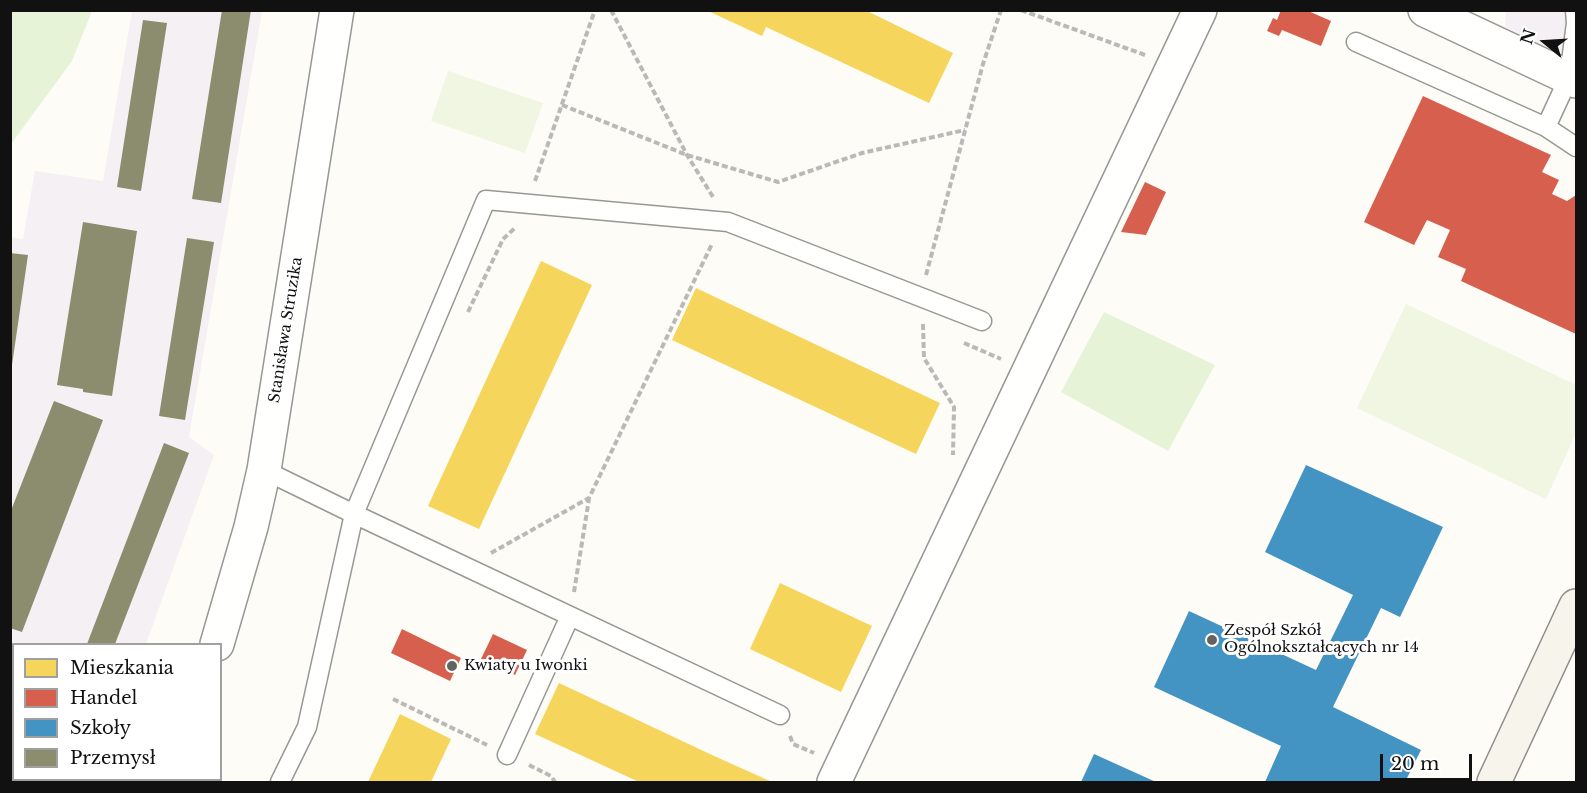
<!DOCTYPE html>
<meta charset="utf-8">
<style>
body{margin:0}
#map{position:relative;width:1587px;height:793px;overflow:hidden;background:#fdfcf7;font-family:"Libre Baskerville",serif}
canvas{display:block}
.frame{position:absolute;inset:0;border:12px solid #111;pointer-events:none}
.legend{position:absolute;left:12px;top:643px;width:210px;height:138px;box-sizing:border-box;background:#fff;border:2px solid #a0a0a0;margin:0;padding:8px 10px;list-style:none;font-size:18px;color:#111}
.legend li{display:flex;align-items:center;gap:12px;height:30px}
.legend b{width:30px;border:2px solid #a0a0a0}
.north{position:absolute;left:1515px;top:12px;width:60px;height:60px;-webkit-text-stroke:4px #fff;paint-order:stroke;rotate:288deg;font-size:16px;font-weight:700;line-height:24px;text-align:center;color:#111}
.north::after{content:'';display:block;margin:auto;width:21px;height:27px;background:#111;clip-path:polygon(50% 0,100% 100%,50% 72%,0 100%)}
.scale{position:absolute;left:1380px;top:754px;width:92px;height:27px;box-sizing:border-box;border:3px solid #111;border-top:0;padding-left:8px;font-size:18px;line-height:21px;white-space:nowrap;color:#111;-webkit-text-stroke:4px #fff;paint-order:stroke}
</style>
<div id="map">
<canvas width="1587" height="793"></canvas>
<div class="frame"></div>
<ul class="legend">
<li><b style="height:16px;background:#f6d55c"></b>Mieszkania</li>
<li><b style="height:16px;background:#d6604d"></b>Handel</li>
<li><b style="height:16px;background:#4393c3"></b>Szkoły</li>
<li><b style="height:16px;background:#8c8c6e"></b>Przemysł</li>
</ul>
<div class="north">N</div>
<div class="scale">20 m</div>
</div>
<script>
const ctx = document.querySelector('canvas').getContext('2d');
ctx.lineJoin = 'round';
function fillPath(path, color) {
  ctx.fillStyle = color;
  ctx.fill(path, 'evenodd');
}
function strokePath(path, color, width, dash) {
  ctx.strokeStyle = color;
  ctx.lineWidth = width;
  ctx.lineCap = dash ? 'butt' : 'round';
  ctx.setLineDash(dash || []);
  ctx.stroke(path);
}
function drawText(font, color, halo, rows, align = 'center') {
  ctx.font = font + ' "Libre Baskerville",serif';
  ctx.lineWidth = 6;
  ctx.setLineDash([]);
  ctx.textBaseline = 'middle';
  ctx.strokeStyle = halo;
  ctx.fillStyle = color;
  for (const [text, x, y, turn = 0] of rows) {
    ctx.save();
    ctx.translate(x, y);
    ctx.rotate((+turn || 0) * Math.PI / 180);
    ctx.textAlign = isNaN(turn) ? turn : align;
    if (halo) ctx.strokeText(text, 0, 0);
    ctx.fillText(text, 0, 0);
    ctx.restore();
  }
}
const industrial = new Path2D(`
 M132,11h130l-73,426 25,18 -68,189h-132l-1,8 -2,-1 -1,-414 13,2 12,-68 68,10z
 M1506,11h70v44l-35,-10 -36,-18z`);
const green = new Path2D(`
 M11,10l81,1 -20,50 -61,83z
 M1104,312l111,53 -47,86 -107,-59z`);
const pitch = new Path2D(`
 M448,71l95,32 -18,50 -94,-32z
 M1406,304l170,81v48l-30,66 -189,-91z`);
const homes = new Path2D(`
 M706,10h159l88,43 -24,50 -163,-76 -4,9z
 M541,261l51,24 -113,244 -51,-23z
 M696,288l244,115 -24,51 -244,-114z
 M780,583l92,43 -31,66 -91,-43z
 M559,683l153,72 60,27h-133l-104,-48z
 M400,714l51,25 -20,43h-63z`);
const shops = new Path2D(`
 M1281,10h25l25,11 -10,25 -39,-16 -3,6 -12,-5 6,-13 4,2z
 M1423,96l128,59 -9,17 17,8 -7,14 15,7 9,-6v139l-115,-53 5,-12 -28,-12 12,-27 -23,-10 -13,25 -50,-23z
 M1145,182l21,10 -20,43 -25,-3z
 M402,629l59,29 -11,23 -59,-28z
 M493,634l34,16 -12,25 -34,-16z`);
const schools = new Path2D(`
 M1306,465l137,62 -43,90 -19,-9 -48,99 88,43 -16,32h-140l16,-36 -127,-59 35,-76 127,59 37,-75 -88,-43z
 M1094,754l62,28h-75z`);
const industry = new Path2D(`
 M222,10h29l-30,193 -29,-4z
 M143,20l24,3 -26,168 -24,-4z
 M83,222l54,9 -25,165 -29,-4v-3l-26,-4z
 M187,238l27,4 -29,178 -26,-4z
 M10,253l18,2 -16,110h-2z
 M54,401l49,19 -81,212 -12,-4v-115z
 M164,443l25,10 -5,13 -69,178h-28z`);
const path = new Path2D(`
 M611,10l76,145 26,42
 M1021,10l124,45
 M562,105l125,50 91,27 84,-29 103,-23
 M535,181l60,-171
 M926,275l57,-211 18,-54
 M468,312l35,-73 12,-11
 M923,324l1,34 30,49 -1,48
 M964,343l37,16
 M491,553l98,-55 123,-254
 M574,592l15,-93
 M10,665l4,1
 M393,699l94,46
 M790,736l3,8 21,9
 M529,765l22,11 4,6`);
const lane = new Path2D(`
 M1356,42l190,85 23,-50 7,-54 -1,-13
 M1546,127l30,20
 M264,470l90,44 426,201
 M507,755l63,-139
 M280,782l27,-55 47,-213 132,-314 242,22 254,99`);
const street = new Path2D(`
 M1425,10l151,71
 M217,644l34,-117 13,-57 73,-460
 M155,782l2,-2
 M834,782l366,-772`);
const secondary = new Path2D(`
 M1494,782l82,-176`);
const markers = [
 [1212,640,6,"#646362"],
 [452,666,6,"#646362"]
];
const streetNames = [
 ["Stanisława Struzika",286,330,-81]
];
const poiNames = [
 ["Zespół Szkół",1224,631],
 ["Ogólnokształcących nr 14",1224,648],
 ["Kwiaty u Iwonki",464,666]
];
fillPath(industrial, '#f5f0f3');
fillPath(green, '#e7f3d7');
fillPath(pitch, '#f0f6e1');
fillPath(homes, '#f6d55c');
fillPath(shops, '#d6604d');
fillPath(schools, '#4393c3');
fillPath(industry, '#8c8c6e');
strokePath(lane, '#979795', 21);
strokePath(street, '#979795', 36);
strokePath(secondary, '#8e8d8b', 36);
strokePath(path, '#b9b9b8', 4, [6, 3]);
strokePath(lane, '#fffffe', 18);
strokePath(street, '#fffffe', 33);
strokePath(secondary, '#f6f4eb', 33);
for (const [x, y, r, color] of markers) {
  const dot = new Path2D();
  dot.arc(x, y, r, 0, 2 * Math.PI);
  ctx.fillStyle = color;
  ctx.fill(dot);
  strokePath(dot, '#fff', 2);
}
drawText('15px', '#111', '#fff', streetNames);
drawText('15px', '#111', '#fff', poiNames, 'left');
</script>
